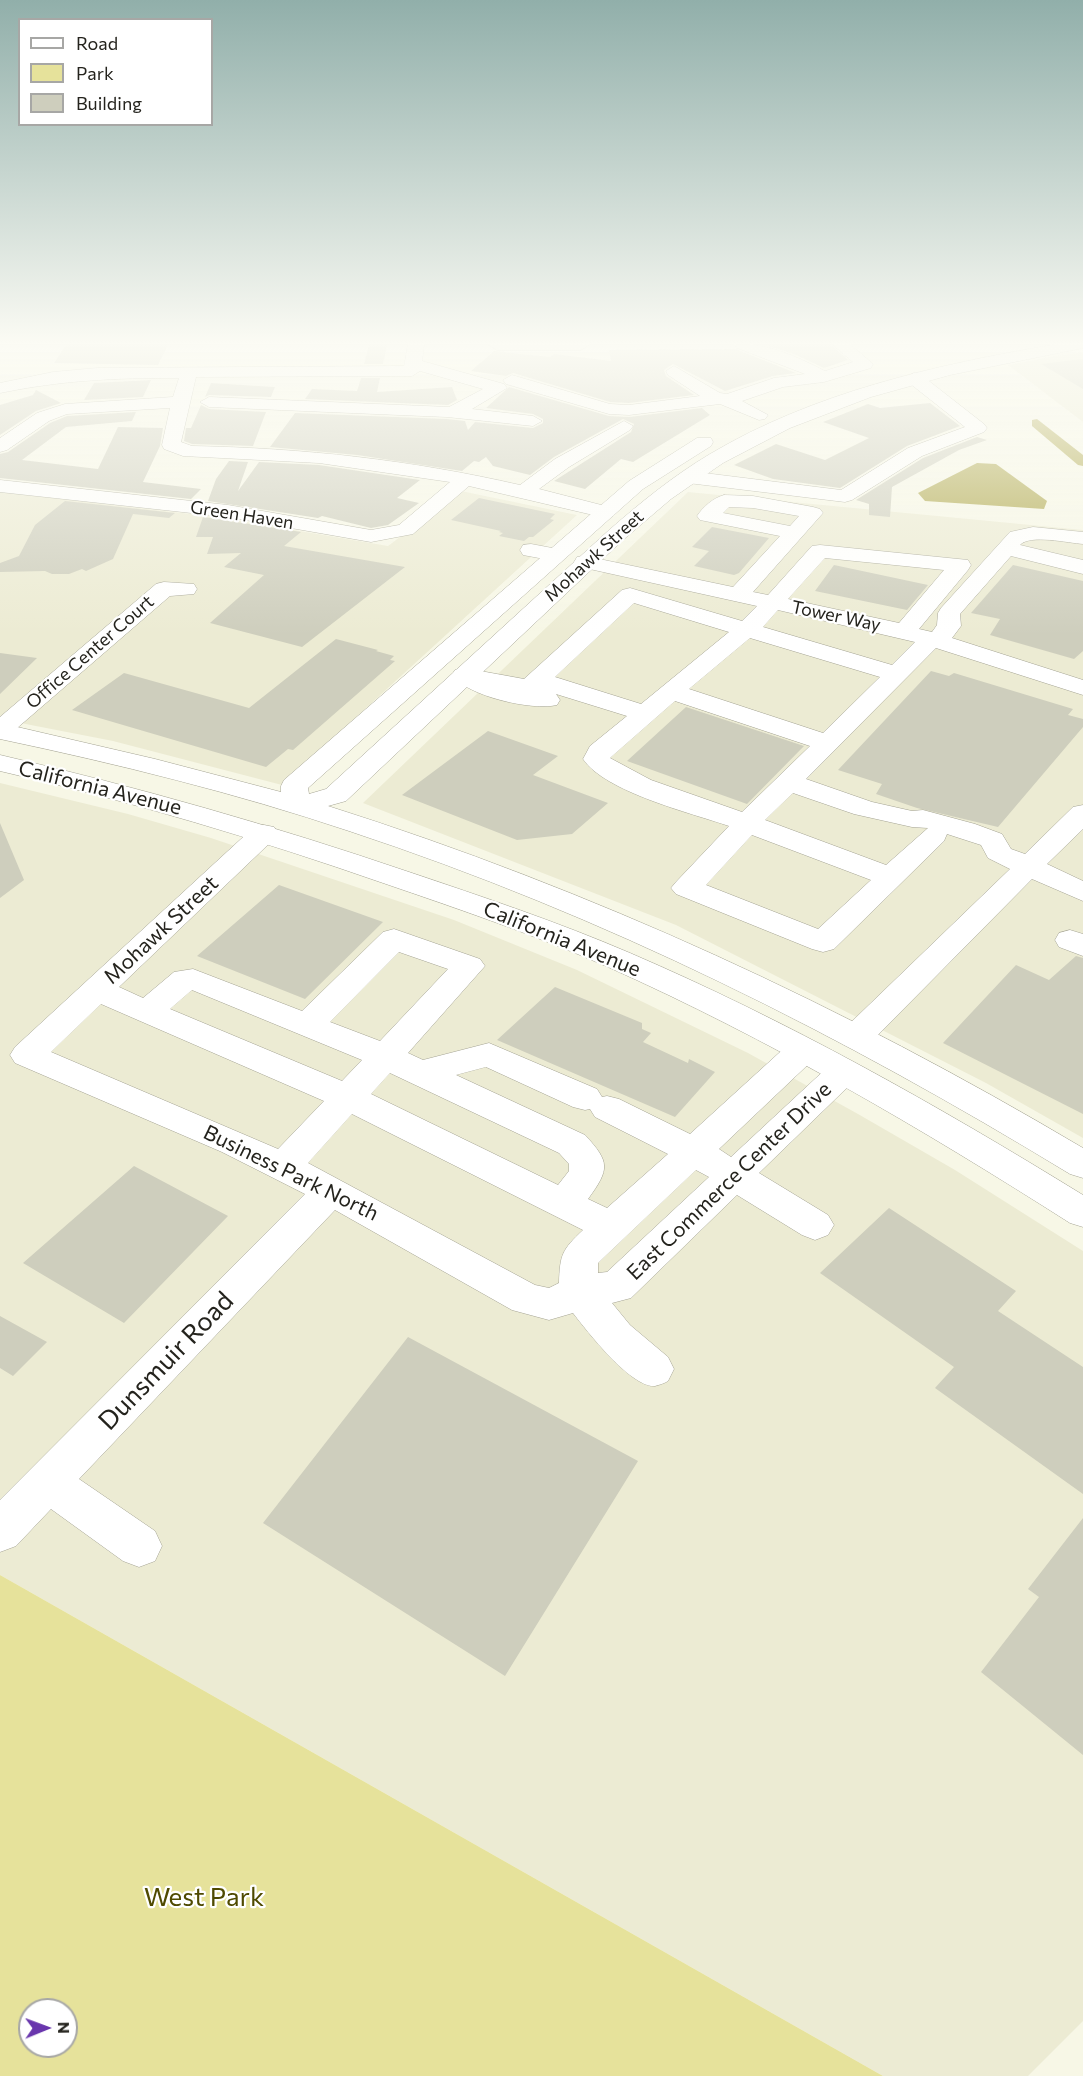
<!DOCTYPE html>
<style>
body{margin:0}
#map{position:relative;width:1083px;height:2076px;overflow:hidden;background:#f7f7e6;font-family:Commissioner,sans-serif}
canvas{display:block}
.legend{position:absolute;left:18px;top:18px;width:195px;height:108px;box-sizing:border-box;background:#fff;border:2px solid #a7a7a5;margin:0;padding:8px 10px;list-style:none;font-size:18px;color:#24231d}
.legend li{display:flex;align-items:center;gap:12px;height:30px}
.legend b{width:30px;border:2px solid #a7a7a5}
.north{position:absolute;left:18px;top:1998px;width:60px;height:60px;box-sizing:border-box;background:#fff;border:2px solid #a7a7a5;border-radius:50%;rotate:89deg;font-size:16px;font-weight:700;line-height:24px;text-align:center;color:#24231d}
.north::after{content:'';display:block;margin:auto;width:21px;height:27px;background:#6936ad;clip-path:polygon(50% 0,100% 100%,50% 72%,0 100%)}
</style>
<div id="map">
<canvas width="1083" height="2076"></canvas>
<ul class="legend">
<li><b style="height:8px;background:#fff"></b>Road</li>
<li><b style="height:16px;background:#e6e29b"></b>Park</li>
<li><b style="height:16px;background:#cecebd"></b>Building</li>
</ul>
<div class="north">N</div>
</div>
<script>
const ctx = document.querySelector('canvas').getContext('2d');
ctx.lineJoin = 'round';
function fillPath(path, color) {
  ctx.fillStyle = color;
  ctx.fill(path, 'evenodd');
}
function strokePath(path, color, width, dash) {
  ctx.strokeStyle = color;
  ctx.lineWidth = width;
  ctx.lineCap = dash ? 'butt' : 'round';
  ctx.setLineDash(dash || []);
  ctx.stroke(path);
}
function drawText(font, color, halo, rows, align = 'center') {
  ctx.font = font + ' Commissioner,sans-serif';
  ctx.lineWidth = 4.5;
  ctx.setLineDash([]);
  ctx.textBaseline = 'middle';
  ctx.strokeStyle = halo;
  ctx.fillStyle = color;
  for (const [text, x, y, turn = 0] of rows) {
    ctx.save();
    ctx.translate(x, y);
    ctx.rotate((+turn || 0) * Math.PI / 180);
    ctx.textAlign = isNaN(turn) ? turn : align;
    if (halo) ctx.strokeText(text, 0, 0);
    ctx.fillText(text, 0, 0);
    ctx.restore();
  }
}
const built = new Path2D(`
 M1083,352v70l-75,-57 47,-9z
 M461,491l116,24 -295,270 -169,-44 -113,-22v-227l217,25 171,29z
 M688,492l395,38v608l-97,-55 -310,-158 -313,-122z
 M0,783l128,31 83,24 243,82 123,50 171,83 110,61 97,56 128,81v770l-55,55h-145l-883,-501z`);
const green = new Path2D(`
 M0,1575l883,501h-883zM30,2010h36v36h-36z`);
const water = new Path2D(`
 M977,463l19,1 51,37 -3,8 -119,-8 -7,-8z`);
const canal = new Path2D(`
 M1037,419l46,36v11l-5,-1 -46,-39v-6z`);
const building = new Path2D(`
 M66,345h102l-10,20 -104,-2z
 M369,345h18l-4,19h-19z
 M765,345h66l17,15 -24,8 -30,-14z
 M735,349l61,24 -23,3 -48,15 -52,-27 -9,6 2,6 28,19 -65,8 -19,-1 -97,-29 -7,3 -35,-5 23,-20 56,6 4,-3 57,7 -2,-11z
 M1083,359v30l-42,-25z
 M361,378h19l-3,14 75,-5 5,13 -9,5 -143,-6 7,-10 45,2z
 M151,380l-8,17 -59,3 10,-17z
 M211,383l64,4 -4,10 -62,-2 -4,2z
 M509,387l100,29 20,1 73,-9 8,7 -77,47 -12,-3 -36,30 -31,-8 77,-49 3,-8 -11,-5 -69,38 -24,18 -37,-9 -7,-9 -7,5 -5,-1 -12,10 -105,-16 -87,-8 25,-34 152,6 18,2 3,9 7,-8 58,6 10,-5v-4l-10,-5 -47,-6z
 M36,390l25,13 -25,8 -36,24v-30l33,-10z
 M930,403l30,23 -53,20 -67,42 -67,-9 -39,-14 42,-21 49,16 44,-22 -46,-16 45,-18 12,4z
 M201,405l8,4 57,3 -13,34 -61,-2 -8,-3 2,-13h5z
 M136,412l-4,9 -66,6 -44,33 76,9 20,-42 45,1 -3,18 -17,36 58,7 -10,10 -191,-21v-24l8,-2 42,-29 17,-7z
 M977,437l10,3 -28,10 -67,37 -2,30 -21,-2v-11l-13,-4 67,-42z
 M229,461l19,1 -10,29 21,-29 60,3 101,15 -23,18 22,5 -31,22 -17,3 -49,-12 -4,2 -110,-17 8,-22z
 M479,498l76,16 -5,5 4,1 -21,17h-4l-5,4 -25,-5 4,-3 -4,-1 2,-1 -50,-11z
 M65,501l110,12 -6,5 -36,-4 -20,45 -27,12 -4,-2 -13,5h-17l-7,-3 -45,1v-9l19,-7 16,-31z
 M203,517l98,15 -17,14 121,21 -103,80 -92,-24 54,-48 -40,-8 17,-14 -34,1 6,-17h-17z
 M712,527l57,11 -30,35 -5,2 -40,-9 15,-15 -17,-4z
 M834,565l94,20 -21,25 -92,-19z
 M1013,565l70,16v70l-9,8 -84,-24 10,-16 -29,-6z
 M336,639l42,11 -2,1 18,5 -4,4 5,1 -102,89 -5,-1 -22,18 -194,-57 52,-37 125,35z
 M0,653l37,5 -37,36z
 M931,671l18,5 5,-3 119,36 -5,6 15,4v8l-85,100 -81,-19 -41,-14 6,-10 -44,-14z
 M686,707l118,39 -57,58 -120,-43z
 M488,731l70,25 -25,19 75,28 -36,31 -55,6 -115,-45z
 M0,823l24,57 -24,18z
 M279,885l104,37 -78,77 -108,-43z
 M1076,956l7,2v156l-140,-71 73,-78 33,15z
 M555,987l87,36v6l9,4 -8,9 45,21 1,-4 26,13 -40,45 -178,-77z
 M134,1166l94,50 -104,107 -101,-60z
 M889,1208l127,83 -18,20 85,56v127l-148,-106 19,-21 -134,-94z
 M0,1316l47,26 -34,34 -13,-8z
 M408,1337l230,124 -133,215 -242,-153z
 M1083,1518v237l-102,-83 58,-75 -11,-8z`);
const minor = new Path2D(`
 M408,345h16l-2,16 82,23 3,4 -35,21 61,7 9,5 -9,5 -86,-9 -238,-10 -9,-5 9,-5 240,10 34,-18 -63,-18 -8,5 -216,1 -15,65 11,4c112,2 219,14 328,39l35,-26 69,-38 9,5 -3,4 -61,37 -30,22 74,19 3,4 -3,4 -7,2 -137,-32 -56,48 -42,8 -143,-25 -228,-25v-12l228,25 143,25 28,-5 51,-43 -131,-19 -136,-7 -19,-7 -2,-4 8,-37 -103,6 -18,7 -42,29 -7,2v-14l37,-25 28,-9 108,-7 6,-19c-65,0 -115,2 -179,15v-10l53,-11 44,-4 307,-2z
 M489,345h100l-8,5h-84z
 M735,345c32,-3 62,12 90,26l28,-9 -20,-17h18l22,19 -2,4 -47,14 -41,5 -41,14 26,14 -3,4 -6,1 -39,-16 -91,11 -20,-1 -103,-30 -3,-4 9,-5 98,29 19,1 71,-9 -32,-21 -2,-4 8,-5 46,27 7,1 47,-16 31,-4 -68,-26z
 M914,373l6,1 64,50 3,4 -3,4 -62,24 -70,44 -7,2 -157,-19 -10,-6 10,-6 153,19 67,-42 57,-21 -57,-45 -3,-4z
 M724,495l29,1 60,11 7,2 3,4 -70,79 15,3 44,-49 8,-1 148,15 3,5 -3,5 -49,59 13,3 5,-7 1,-12 3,-5 69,-76 23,-5 50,5v12c-15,-1 -53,-10 -63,1l63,15v14l-72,-18 -51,58 1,12 -9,12 131,42v15l-147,-47 -130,131 66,23 40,9 11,-1 52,14 27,10 9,15 14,5 48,-47 10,-2v24l-36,35 36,17v20l-51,-22 -164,166 -12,3 -12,-3 -4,-8 4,-8 166,-160 -22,-11 -7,-13 -34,-11 -3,7 -110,108 -11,3 -11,-3 -136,-55 -5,-6 5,-6 53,-56c-38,-13 -124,-34 -146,-67l7,-13 37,-30 -71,-22 4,6 -3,5c-25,6 -90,-9 -105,-30l3,-5 9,-2 60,11 98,-89 8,-2 112,33 15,-15 -172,-38 -8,-1 -3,-5 3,-5 8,-1 148,31 47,-51 -80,-16 -3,-4c6,-9 16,-18 27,-21zM729,507l24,1 46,8 -9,10 -67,-13zM825,558l119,12 -45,53 -111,-24zM634,603l95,29 -88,72 -86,-27zM778,610l137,32 -23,23 -129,-38zM750,638l130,39 -57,56 -134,-44zM675,701l135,45 -68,66 -91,-32 -41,-22zM793,793l61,21 58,13 16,1 -42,37 -121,-45zM752,835l119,45 -53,49 -112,-44z
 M531,544l32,6 3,5 -3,5 -8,1 -32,-6 -3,-5 3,-5z
 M164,582l30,2 3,5 -3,5 -24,2 -161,139 -9,3v-21l156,-133z
 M264,825l10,2 4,6 -4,6 -155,148 24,11 31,-26 19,-3 109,42 81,-79 11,-3 86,30 5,7 -77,87 15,7 66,-17 108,46 5,8 5,-1 12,3 71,35 101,-92 12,-3 12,3 5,8 -5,8 -96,91 12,8 100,-93 12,-4 12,4 5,8 -5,8 -96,93 69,42 6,10 -6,10 -13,5 -13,-5 -65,-40 -106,103 -19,5 18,22 38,32 6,12 -6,12c-3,2 -9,4 -13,5 -24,2 -68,-55 -82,-73l-24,7 -37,-10 -177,-100 -256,269 76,52 7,15 -7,15 -16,6 -16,-6 -72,-52 -35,37 -16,6v-52l305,-306 -83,-42 -207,-89 -5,-8 5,-8 239,-220zM399,952l49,17 -68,72 -50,-19zM192,990l170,70 -20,21 -172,-72zM101,1004l223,97 -46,48 -227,-97zM486,1067l87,40 12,3 5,-1 5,8 73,37 -61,54 -19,-9c22,-30 22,-37 -3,-64l-129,-60zM390,1073l169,80 10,11v7l-11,14 -187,-91zM352,1114l231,116c-21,20 -23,24 -24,53l-10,5 -14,-3 -227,-122zM696,1170l13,7 -102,95 -9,1v-10z
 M1070,930l13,4v22l-24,-9 -4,-7 4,-7z`);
const major = new Path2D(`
 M1052,345h31v3l-133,27 -79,22 -81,31 -67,35 -52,36 -48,41 -277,261 -18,5c265,84 516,200 755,342v30l-13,-4c-228,-139 -466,-259 -721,-343 -113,-38 -231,-67 -349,-92v-16l155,36 126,33v-6l3,-6 345,-299 68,-43h14l2,4 -2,4 -68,43 -335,299 1,6 17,-5 282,-258c32,-28 65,-55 102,-77 103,-61 224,-89 342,-109z
 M0,755c138,32 274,71 409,117 74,25 149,50 221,81 158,68 307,152 453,242v32l-13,-4c-149,-95 -301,-184 -462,-256 -73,-32 -149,-58 -225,-84 -126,-44 -253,-82 -383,-112z`);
const farStreetnames = [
 ["Green Haven",242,515,9],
 ["Mohawk Street",594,556,-42],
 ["Tower Way",836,616,12],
 ["Office Center Court",90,652,-41]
];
const streetNames = [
 ["California Avenue",100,788,14],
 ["Mohawk Street",161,930,-43],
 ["California Avenue",562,939,22],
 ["Business Park North",291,1173,26],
 ["East Commerce Center Drive",729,1181,-44]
];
const nearStreetnames = [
 ["Dunsmuir Road",166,1361,-46]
];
const nearParknames = [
 ["West Park",204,1897]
];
fillPath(built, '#ecebd3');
fillPath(green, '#e6e29b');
fillPath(water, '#afa84d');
fillPath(canal, '#afa84d');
fillPath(building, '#cecebd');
strokePath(minor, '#a5a494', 1);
strokePath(major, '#a5a494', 1);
fillPath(minor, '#fff');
fillPath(major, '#fff');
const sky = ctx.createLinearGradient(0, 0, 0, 635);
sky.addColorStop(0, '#91afaa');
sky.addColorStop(0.54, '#fbfbf4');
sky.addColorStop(1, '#fbfbf400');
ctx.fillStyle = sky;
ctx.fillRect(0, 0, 1083, 635);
drawText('18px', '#24231d', '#fff', farStreetnames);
drawText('21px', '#24231d', '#fff', streetNames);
drawText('26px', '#24231d', '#fff', nearStreetnames);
drawText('26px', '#4f4a00', '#fff', nearParknames);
</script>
